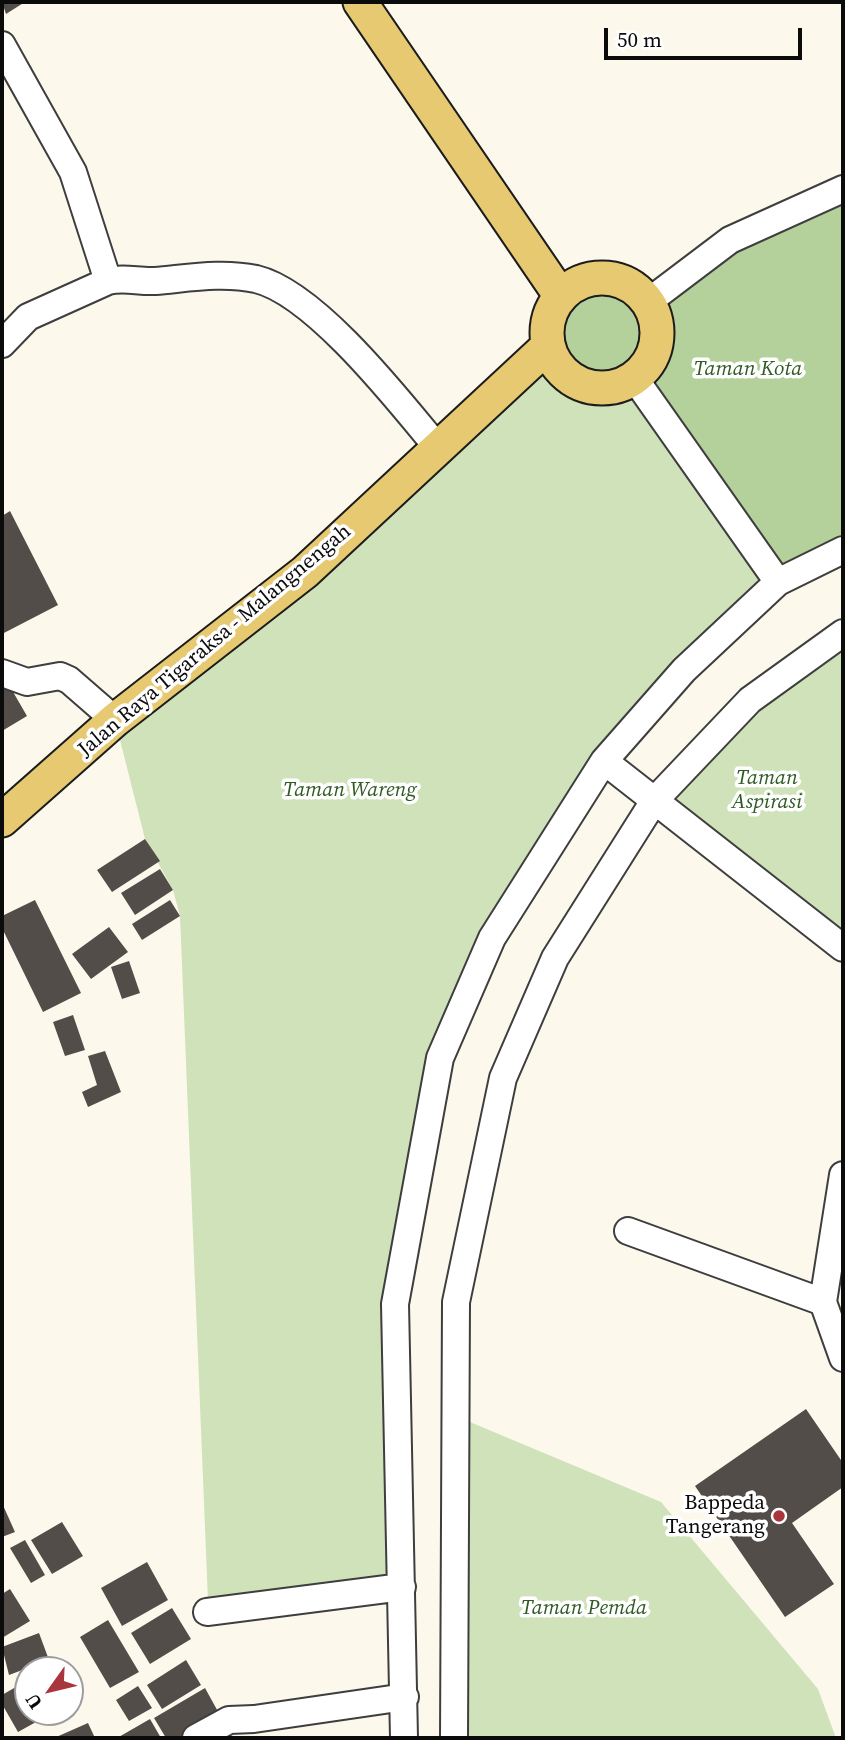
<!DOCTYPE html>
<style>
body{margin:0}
#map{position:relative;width:845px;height:1740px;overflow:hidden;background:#fcf9ec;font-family:"Source Serif 4",serif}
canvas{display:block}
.frame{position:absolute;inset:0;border:4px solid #0b0b0b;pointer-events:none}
.north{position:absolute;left:14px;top:1656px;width:70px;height:70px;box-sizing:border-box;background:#fff;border:2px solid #9d9d9d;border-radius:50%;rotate:236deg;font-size:19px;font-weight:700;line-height:28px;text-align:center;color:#0b0b0b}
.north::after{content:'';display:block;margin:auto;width:24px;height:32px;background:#a9363d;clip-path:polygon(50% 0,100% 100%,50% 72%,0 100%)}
.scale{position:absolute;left:604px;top:28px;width:198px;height:32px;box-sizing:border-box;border:4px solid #0b0b0b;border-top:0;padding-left:9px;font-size:21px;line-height:24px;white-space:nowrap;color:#0b0b0b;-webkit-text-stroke:5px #fff;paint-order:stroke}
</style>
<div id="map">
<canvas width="845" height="1740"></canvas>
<div class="frame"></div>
<div class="north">U</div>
<div class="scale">50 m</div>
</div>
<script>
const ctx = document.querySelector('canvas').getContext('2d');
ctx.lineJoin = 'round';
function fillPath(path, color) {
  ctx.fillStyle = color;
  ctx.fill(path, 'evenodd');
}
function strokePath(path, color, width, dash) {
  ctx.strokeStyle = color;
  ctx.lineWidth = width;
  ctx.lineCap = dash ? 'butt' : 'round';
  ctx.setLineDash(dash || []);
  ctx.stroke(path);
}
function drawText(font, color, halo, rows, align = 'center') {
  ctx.font = font + ' "Source Serif 4",serif';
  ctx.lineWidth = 7;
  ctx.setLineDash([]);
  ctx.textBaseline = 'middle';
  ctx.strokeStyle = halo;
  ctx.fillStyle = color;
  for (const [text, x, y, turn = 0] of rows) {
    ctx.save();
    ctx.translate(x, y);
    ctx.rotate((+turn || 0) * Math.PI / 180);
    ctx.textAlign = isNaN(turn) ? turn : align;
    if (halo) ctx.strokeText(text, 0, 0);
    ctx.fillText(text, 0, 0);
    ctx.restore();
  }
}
const green = new Path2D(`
 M548,346c17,41 47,52 87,33l143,203 -174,179 -164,297 -45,246 7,275 -194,22 -28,-685 -7,-26 -28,-51 -30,-119z
 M843,633v315l-189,-147z
 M458,1417l203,85 157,187 18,49h-382z`);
const forest = new Path2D(`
 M843,189v361l-65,32 -143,-203c-75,36 -123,-56 -57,-94 26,-15 50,-3 71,16z`);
const building = new Path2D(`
 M2,2h23l-19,12z
 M10,511l48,94 -56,29v-118z
 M5,678l22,38 -25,15v-51z
 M145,839l15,22 -48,31 -15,-22z
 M160,869l13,21 -38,25 -14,-22z
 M35,900l46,93 -38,19 -41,-84v-12z
 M170,900l10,16 -38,24 -10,-16z
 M109,927l19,25 -37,27 -19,-25z
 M129,961l11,32 -18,6 -11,-32z
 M73,1015l12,35 -20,6 -12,-34z
 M105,1051l16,41 -33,15 -6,-15 15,-7 -9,-29z
 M806,1409l37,54v24l-51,36 42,61 -49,33 -90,-131z
 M2,1503l13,29 -13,5z
 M62,1522l21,34 -31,18 -21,-34z
 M25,1540l20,35 -14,8 -21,-35z
 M147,1562l21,38 -46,26 -21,-38z
 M10,1589l20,32 -28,17v-44z
 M172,1608l19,31 -41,25 -19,-31z
 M108,1620l31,52 -29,16 -30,-51z
 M39,1633l10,27 -40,15 -7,-28z
 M186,1660l15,25 -39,24 -15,-24z
 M58,1663l4,7h-17z
 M28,1680v32h26l-36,20 -16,-28v-9z
 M70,1685l8,14 -8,4z
 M138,1686l14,22 -23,13 -13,-21z
 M205,1688l16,29 -36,21h-19l-12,-20z
 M150,1719l11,19h-44z
 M88,1723l7,15h-41z`);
const minor = new Path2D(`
 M2,45l71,127 35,109c16,-4 31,1 47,0 35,-3 67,-9 101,-2 59,14 143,122 182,169
 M648,302l82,-62 113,-51
 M2,344l26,-27 80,-36
 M635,379l143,203
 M2,673l25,9 33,-6 9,4 46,40
 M604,761l239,187
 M843,1175l-20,127 20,56
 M628,1231l195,71
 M207,1612l195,-25
 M196,1738l33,-18 25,-1 151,-22
 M404,1738l-9,-434 45,-246 52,-120 112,-177 80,-91 94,-88 65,-32
 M454,1738l2,-436 47,-224 52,-120 99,-157 96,-101 93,-67`);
const major = new Path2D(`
 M360,2l200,293
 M547 333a55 55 0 1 1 110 0a55 55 0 1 1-110 0Z
 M2,820l113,-100 190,-148 243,-226`);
const markers = [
 [779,1516,7,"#a9363d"]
];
const parkNames = [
 ["Taman Kota",748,370],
 ["Taman",767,779],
 ["Aspirasi",767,803],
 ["Taman Wareng",350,791],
 ["Taman Pemda",584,1609]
];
const streetNames = [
 ["Jalan Raya Tigaraksa - Malangnengah",215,641,-40]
];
const poiNames = [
 ["Bappeda",765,1504],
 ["Tangerang",765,1528]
];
fillPath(green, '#cfe2ba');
fillPath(forest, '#b4d19c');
fillPath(building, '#524d49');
strokePath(minor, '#3e3e3e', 30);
strokePath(major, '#1c1c1c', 37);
strokePath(minor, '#fff', 26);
strokePath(major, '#e7c972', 33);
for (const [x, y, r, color] of markers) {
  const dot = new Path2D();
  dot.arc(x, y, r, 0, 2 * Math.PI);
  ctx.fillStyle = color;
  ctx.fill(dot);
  strokePath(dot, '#fff', 2.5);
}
drawText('italic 21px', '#305a24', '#fff', parkNames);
drawText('21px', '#0b0b0b', '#fff', streetNames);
drawText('21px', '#0b0b0b', '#fff', poiNames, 'right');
</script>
